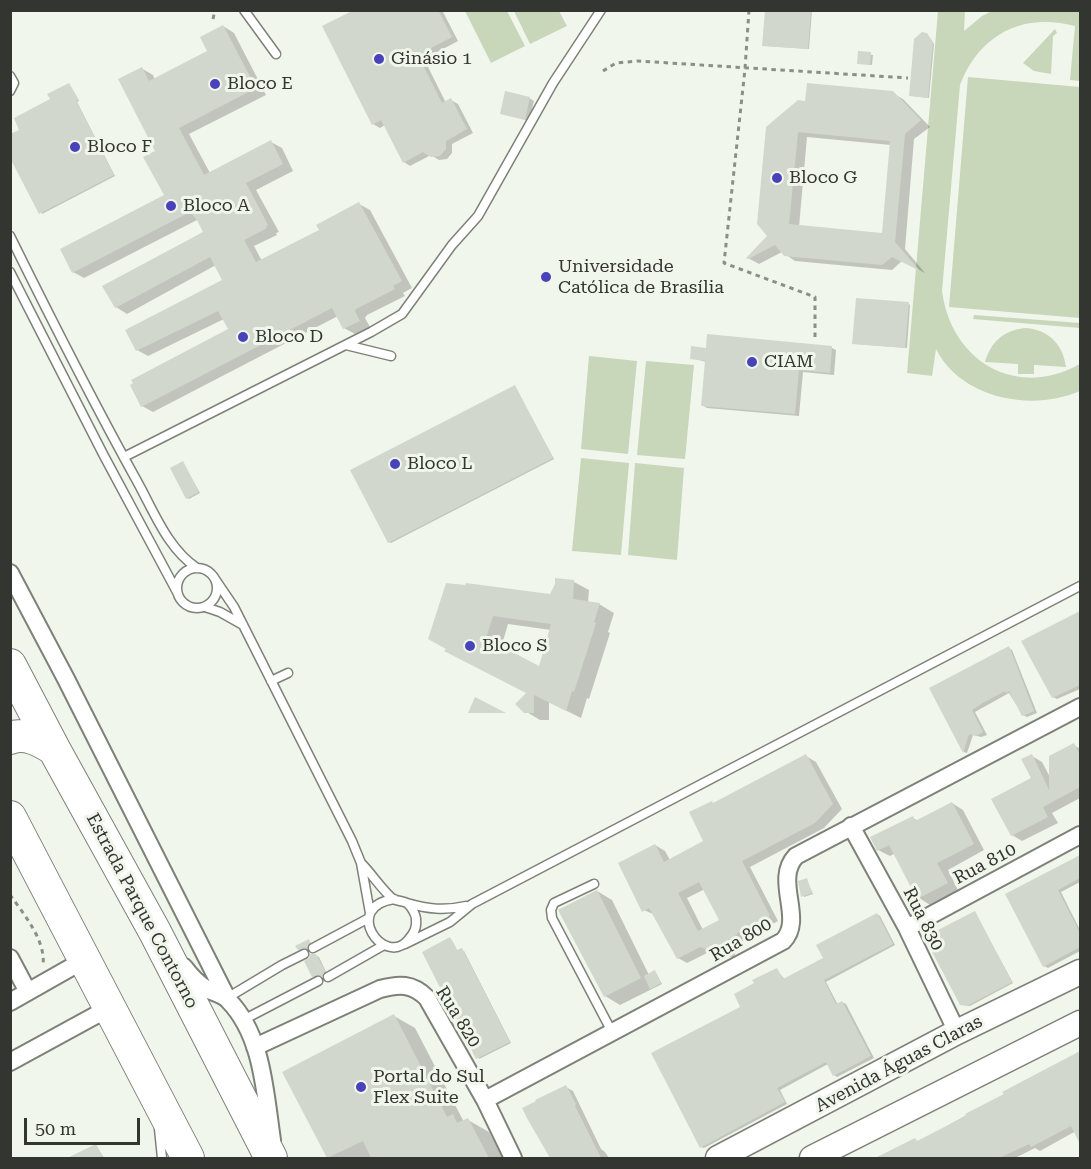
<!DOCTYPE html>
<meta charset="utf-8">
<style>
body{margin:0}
#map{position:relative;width:1091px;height:1169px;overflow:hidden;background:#f1f6ec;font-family:"Roboto Serif",serif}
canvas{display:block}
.frame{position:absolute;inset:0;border:12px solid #333531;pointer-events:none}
.scale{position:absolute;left:24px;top:1118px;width:116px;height:27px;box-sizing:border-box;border:3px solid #333531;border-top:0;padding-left:8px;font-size:18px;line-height:21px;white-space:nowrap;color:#333531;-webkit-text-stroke:4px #f1f6ec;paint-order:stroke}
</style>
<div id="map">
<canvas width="1091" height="1169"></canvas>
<div class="frame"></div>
<div class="scale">50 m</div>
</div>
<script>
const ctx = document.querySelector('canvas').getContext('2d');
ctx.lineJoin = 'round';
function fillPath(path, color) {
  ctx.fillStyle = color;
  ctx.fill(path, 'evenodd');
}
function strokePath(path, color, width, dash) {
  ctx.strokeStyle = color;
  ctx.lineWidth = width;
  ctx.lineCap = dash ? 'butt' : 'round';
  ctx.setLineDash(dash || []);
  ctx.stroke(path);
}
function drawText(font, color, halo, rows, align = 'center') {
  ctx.font = font + ' "Roboto Serif",serif';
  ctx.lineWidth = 6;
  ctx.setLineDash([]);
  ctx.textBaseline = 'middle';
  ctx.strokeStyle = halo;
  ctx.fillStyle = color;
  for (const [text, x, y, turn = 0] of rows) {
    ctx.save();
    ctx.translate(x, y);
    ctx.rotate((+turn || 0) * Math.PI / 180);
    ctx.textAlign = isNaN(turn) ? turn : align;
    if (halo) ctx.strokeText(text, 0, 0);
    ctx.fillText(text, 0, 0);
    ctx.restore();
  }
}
const green = new Path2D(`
 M465,11h42l18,35 -34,17z
 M514,11h45l8,15 -37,18z
 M938,11h27l-1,20 18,-15 10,-5h88v70l-10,-1 5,-54c-53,-14 -96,9 -115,59l-18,206c9,70 74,109 138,73v27c-48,21 -119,8 -144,-42l-4,27 -25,-3z
 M1055,29l2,4 -4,3 -2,38 -17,-3 -11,-8z
 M968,77l112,10v231l-131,-11z
 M974,315l106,8v5l-107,-9z
 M1024,328c24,1 39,16 42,39l-32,-2v9h-16v-10l-33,-2c6,-20 18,-31 39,-34z
 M589,356l48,5 -9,93 -47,-5z
 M646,361l48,4 -9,94 -48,-4z
 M581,458l48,5 -8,92 -49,-4z
 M635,463l49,5 -7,92 -49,-5z`);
const shadow = new Path2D(`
 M357,10h85l16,31 -34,18 22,44 5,-3 7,4 15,29 -21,11v9l-5,6 -8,1 -8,-5 -21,11 -6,-4 -19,-37 -5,3 -7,-4z
 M766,10h46l-3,39 -44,-3z
 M223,26l11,7 32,62 -77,39 21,39 61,-31 11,6 11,23 -37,19 23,42 -3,1 1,2 -23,11 8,15 59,-31 38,-26 11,6 42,78 -9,5 2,3 -38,19 -2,3 5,9 -15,7 -11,-6 -6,-12 -185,96 -11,-6 88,-76 -6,-11 -76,37 -11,-6 87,-70 -8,-15 -89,49 -11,-7 89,-75 -6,-13 -115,59 -11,-6 93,-76 -25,-128 12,7 2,5 54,-28z
 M927,35l7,9 -5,54 -17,-2z
 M859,53l14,2 -1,10 -14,-2z
 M69,84l10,17 -2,1 38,74 -73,38 -21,-84z
 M892,93l11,6 27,28 -16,12 -9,110 20,24 -23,-12 -10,9 -97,-9 -13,-9 -23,12 -11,-6 21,-22 -10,-13 48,-120zM807,137l84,8 -8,89 -84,-7z
 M529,98l5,3 -5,20 -28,-8z
 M909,304l1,1 -3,43 -52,-4z
 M832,348l4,2 -2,25 -31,-3 -4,44 -92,-8 -5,-3 4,-43 -14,-4 15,-9z
 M515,387l39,72 -163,84 -2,-1z
 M183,463l17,30 -11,6 -2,-1z
 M574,582l15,8 -1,12 11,2 15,9 -6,19 2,1 -21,66 -2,-1 -6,20 -32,-16v18h-9l-15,-9 2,-18 -66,-34 -14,-75 104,11zM508,624l43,6 -11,38 -39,-20z
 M1080,612v77l-23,10 -4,-2 -30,-55z
 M1009,648l3,2 25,63 -10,4 -4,-2 -14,-22 -34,19 12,23 -6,2 -8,-2 -6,18 -3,-1 -33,-64z
 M1074,745l6,4v49l-28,15 6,10 -36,18 -10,-6 21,-56 -1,-23 10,6 9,17z
 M806,756l10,6 26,47 -18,19 -74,39 28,54 -32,17v2l-8,4 -4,14 -23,-7 -24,12 -9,-5 -23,-43 -11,-5 11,-65 10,6 5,9 35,-19 9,-37zM705,889l16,32 -18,9 -16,-32z
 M952,803l11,7 21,40 -36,20 10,20 -28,15 -11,-7 -23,-45 -6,3 -12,-6 35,-32 5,3z
 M1080,857v25l-19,10 19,38v21l-32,17 -4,-2 -36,-71z
 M806,879l7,15 -9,3 -4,-15z
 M597,891l15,9 37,75 7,-2 6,11 -42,21 -15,-9 -45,-86z
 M975,913l38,70 -43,23 -6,-1z
 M877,914l3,2 15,29 -69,37 12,23 4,-3 4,2 28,54 -37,19 -3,-2 -6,-11 -48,26 7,14 -83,44 -3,-1 41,-140 35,-37 8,10 40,-21z
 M452,940l6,12 6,-1 47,92 -32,16z
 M309,941l4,4 -3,4 -8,2 -3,-2z
 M315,955l4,2 8,17 -2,3 -3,-1 -6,2 -3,-2z
 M394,1016l21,12 49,94 4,-2 21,12 14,26h-174l-45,-85z
 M1080,1052v88l-4,-9 -36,20 -5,-3 -20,10h-135l35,-18 3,2z
 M566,1087l7,4 28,58 4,3 4,6h-58l-27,-49z
 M96,1145l8,13h-34z`);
const building = new Path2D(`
 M354,10h84l14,27 -34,18 24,48 9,-5 16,31 -21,12v8l-6,7 -9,1 -8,-5 -20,11 -22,-43 -9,5 -50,-99z
 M765,10h46l-3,39 -46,-3z
 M223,25l33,63 -77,40 25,47 67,-35 12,24 -37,19 22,42 -2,2 1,1 -23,12 12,22 63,-32 -3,-5 43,-23 43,79 -9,5 2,3 -39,20 -1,2 5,10 -17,8 -11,-21 -191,99 -11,-22 3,-2 -2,-3 97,-51 -10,-18 -82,40 -11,-21 97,-50 -12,-23 -95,51 -13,-22 101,-54 -6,-12 -7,-8 -118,61 -12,-24 104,-54 -21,-38 12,-6 -37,-72 24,-12 7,14 58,-30 -7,-14z
 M922,32l5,1 6,9 -5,56 -19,-2 5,-57z
 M858,51l13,1 -1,13 -13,-1z
 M69,83l10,17 -3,1 38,74 -75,39 -29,-56v-24l9,-4 -5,-12 36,-19 -3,-5z
 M807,83l86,8 28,29 -16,14 -10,108 25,29 -28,-14 -10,8 -98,-9 -9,-11 -27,14 -2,-1 21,-22 -10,-12 9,-97 32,-27 7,1zM798,132l92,9 -8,92 -93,-9z
 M505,91l25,6 -5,23 -25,-6z
 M856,298l53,4 -4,46 -53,-4z
 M707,334l125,12 -2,27 -31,-3 -4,44 -94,-8 4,-45 -15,-2 1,-13 15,2z
 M515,385l38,73 -165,85 -38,-73z
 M183,461l16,31 -13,7 -16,-31z
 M555,578l19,2 -1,19 27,4 -6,19 2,1 -22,69 -2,-1 -6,20 -32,-16v18h-10l-9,-9 11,-11 -82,-42 2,-2 -18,-10 18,-56 19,2 1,-2 84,11 5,-10zM493,616l58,8 -12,42 -53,-28z
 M1080,611v74l-28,13 -31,-57z
 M1009,646l25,65 -12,5 -13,-25 -3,2 -1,-2 -24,13 -9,6 11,22 -7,4 -7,-2 -6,19 -34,-65z
 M475,697l31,16h-38z
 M1074,743l6,12v32l-37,20 5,10 -37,19 -20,-37 40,-21 -10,-19 11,-5 17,36v-34z
 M806,754l27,50 -18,19 -73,38 28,55 -33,17 1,1 -9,5 -5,15 -24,-7 -23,12 -28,-51 -7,4 -24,-49 37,-19 9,18 39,-21 -14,-29 23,-11 1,2zM699,882l20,38 -21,11 -20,-38z
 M952,802l22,42 -37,19 11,20 -31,16 -28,-54 -12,6 -7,-14 43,-21 2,5z
 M1080,855v23l-22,12 22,43v14l-37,20 -38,-73z
 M807,878l5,15 -11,4 -3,-16z
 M597,890l44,88 -37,19 -46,-87z
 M975,911l37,71 -45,24 -7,-1 -30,-57 6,-17z
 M877,913l16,31 -69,36 12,24 6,-3 29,55 -38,20 -7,-14 -49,26 8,14 -85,46 -49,-95 89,-46 -6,-13 20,-11 -2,-3 25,-12 6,11 40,-21 -7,-13z
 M450,937l7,13 5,-2 48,94 -34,17 -54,-107z
 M309,939l1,3 -3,6 -9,2 -3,-4z
 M310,954h6l9,17 -3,5 -4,-1 -6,2 -8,-16 5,-3z
 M655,970l6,13 -11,6 -6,-13z
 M394,1014l53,103 6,-3 4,9 11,-5 21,40h-118l-8,-17 -36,17 -45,-86z
 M1080,1051v93l-9,-18 -40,21 -2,-3 -30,14h-124l40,-20 2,3 49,-25 -1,-2 39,-20 -2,-2z
 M566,1085l10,19 -1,2 26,52h-51l-22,-38 -6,-12 14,-7 -1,-1z
 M96,1144l7,14h-36z`);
const path = new Path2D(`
 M749,10l-4,59 -21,194 91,34v42
 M213,19l2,-9
 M603,71l13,-8 22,-2 270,17
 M10,895c14,19 36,46 33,70`);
const lane = new Path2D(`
 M244,10l32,44
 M10,76l4,7 -4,8
 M10,236c41,83 83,166 128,247 16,29 30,66 59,85
 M10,272l93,182 74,138
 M346,345l45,11
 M124,457l247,-125 31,-18 50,-69 26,-29 75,-133 48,-73
 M177 588a20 20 0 1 1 40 0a20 20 0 1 1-40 0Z
 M215,579l19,28 118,234 9,22 9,50
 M205,607l15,5 23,13
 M271,681l17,-8
 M362,864c9,9 21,27 31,35 4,2 10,2 14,4 4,3 9,12 9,16 1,9 -2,14 -8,21 -24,28 -67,-33 -14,-41
 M594,884l-40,19 -3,7 1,8 60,114
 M407,903c21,6 37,8 59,3
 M405,944l45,-22 22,-18 608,-318
 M313,948l56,-30
 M328,977l56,-32
 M227,998l55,-33 22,-11
 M243,1020l75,-39
 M159,1129l3,29`);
const street = new Path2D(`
 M10,573l56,106 161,319
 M851,826l56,102 50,104
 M907,928l173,-93
 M10,958l18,34
 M184,967c6,8 14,17 23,22 7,4 16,5 21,11 35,35 37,94 44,140
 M10,1002l74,-42
 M255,1047l125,-58c19,-5 32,-6 47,9l58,102 28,58
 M10,1062l99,-54
 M485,1100l298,-159c22,-22 -10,-61 13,-85l284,-149`);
const secondary = new Path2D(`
 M718,1158l239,-126 123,-60
 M812,1158l268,-135`);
const highway = new Path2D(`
 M10,665l44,84 101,183 116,226
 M10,738c16,-6 31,3 44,11
 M10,817l178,341`);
const markers = [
 [379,59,6,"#4843b9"],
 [215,84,6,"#4843b9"],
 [75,147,6,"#4843b9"],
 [777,178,6,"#4843b9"],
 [171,206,6,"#4843b9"],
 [546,277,6,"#4843b9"],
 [243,337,6,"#4843b9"],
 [752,362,6,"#4843b9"],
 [395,464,6,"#4843b9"],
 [470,646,6,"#4843b9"],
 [361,1087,6,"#4843b9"]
];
const poiNames = [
 ["Ginásio 1",391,59],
 ["Bloco E",227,84],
 ["Bloco F",87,147],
 ["Bloco G",789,178],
 ["Bloco A",183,206],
 ["Universidade",558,267],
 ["Católica de Brasília",558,288],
 ["Bloco D",255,337],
 ["CIAM",764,362],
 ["Bloco L",407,464],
 ["Bloco S",482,646],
 ["Portal do Sul",373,1077],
 ["Flex Suite",373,1098]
];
const streetNames = [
 ["Rua 810",985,864,-28],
 ["Estrada Parque Contorno",142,911,62],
 ["Rua 830",923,919,63],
 ["Rua 800",741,940,-31],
 ["Rua 820",458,1017,58],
 ["Avenida Águas Claras",899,1064,-28]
];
fillPath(green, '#c8d6ba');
fillPath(shadow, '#0003');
fillPath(building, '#d2d7cd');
strokePath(lane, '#7d8279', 11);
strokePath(street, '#7d8279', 20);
strokePath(secondary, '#7d8279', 27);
strokePath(highway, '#7d8279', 34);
strokePath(path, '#8b8f88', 3, [4.5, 4.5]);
strokePath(lane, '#fff', 8);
strokePath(street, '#fff', 16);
strokePath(secondary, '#fff', 24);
strokePath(highway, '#fff', 32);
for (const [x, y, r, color] of markers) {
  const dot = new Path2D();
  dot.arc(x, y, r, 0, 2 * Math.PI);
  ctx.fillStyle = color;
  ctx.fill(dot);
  strokePath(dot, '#f1f6ec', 2);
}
drawText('18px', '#333531', '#f1f6ec', poiNames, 'left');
drawText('18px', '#333531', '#f1f6ec', streetNames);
</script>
